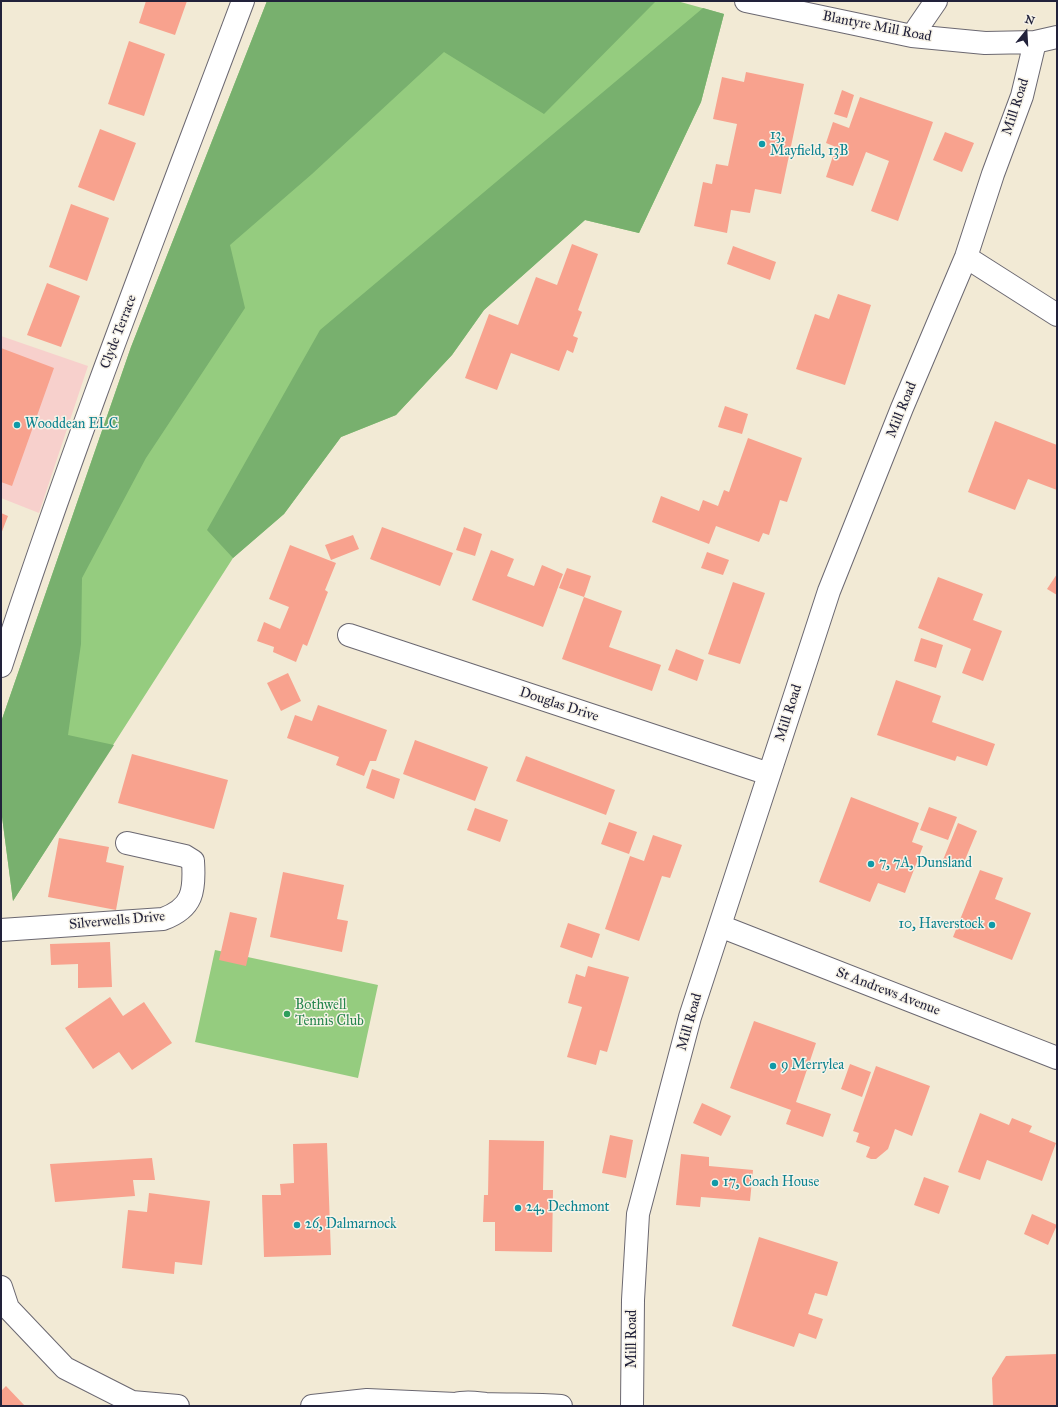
<!DOCTYPE html>
<style>
body{margin:0}
#map{position:relative;width:1058px;height:1407px;overflow:hidden;background:#f2ead5;font-family:"IM FELL Great Primer",serif}
canvas{display:block}
.frame{position:absolute;inset:0;border:2px solid #22223b;pointer-events:none}
.north{position:absolute;left:1006px;top:12px;width:40px;height:40px;-webkit-text-stroke:3px #f7f3e8;paint-order:stroke;rotate:18deg;font-size:11px;font-weight:700;line-height:16px;text-align:center;color:#22223b}
.north::after{content:'';display:block;margin:auto;width:14px;height:18px;background:#22223b;clip-path:polygon(50% 0,100% 100%,50% 72%,0 100%)}
</style>
<div id="map">
<canvas width="1058" height="1407"></canvas>
<div class="frame"></div>
<div class="north">N</div>
</div>
<script>
const ctx = document.querySelector('canvas').getContext('2d');
ctx.lineJoin = 'round';
function fillPath(path, color) {
  ctx.fillStyle = color;
  ctx.fill(path, 'evenodd');
}
function strokePath(path, color, width, dash) {
  ctx.strokeStyle = color;
  ctx.lineWidth = width;
  ctx.lineCap = dash ? 'butt' : 'round';
  ctx.setLineDash(dash || []);
  ctx.stroke(path);
}
function drawText(font, color, halo, rows, align = 'center') {
  ctx.font = font + ' "IM FELL Great Primer",serif';
  ctx.lineWidth = 3;
  ctx.setLineDash([]);
  ctx.textBaseline = 'middle';
  ctx.strokeStyle = halo;
  ctx.fillStyle = color;
  for (const [text, x, y, turn = 0] of rows) {
    ctx.save();
    ctx.translate(x, y);
    ctx.rotate((+turn || 0) * Math.PI / 180);
    ctx.textAlign = isNaN(turn) ? turn : align;
    if (halo) ctx.strokeText(text, 0, 0);
    ctx.fillText(text, 0, 0);
    ctx.restore();
  }
}
const built = new Path2D(`
 M1,336l87,30 -49,147 -38,-15z`);
const green = new Path2D(`
 M267,1h410l47,13 -23,88 -62,131 -54,-13 -101,90 -32,45 -56,60 -55,22 -57,77 -51,44 -220,343 -12,-92v-87l130,-375z
 M215,950l163,35 -20,93 -163,-36z`);
const forest = new Path2D(`
 M267,1h389l-112,113 -100,-62 -132,122 -82,71 15,63 -99,150 -64,120 -1,66 -13,91 46,10 -101,156 -12,-92v-87l130,-375z
 M703,8l21,6 -23,88 -62,131 -54,-13 -101,90 -32,45 -56,60 -55,22 -57,77 -51,44 -26,-28 113,-200z`);
const building = new Path2D(`
 M146,1h41l-12,34 -36,-12z
 M129,41l36,13 -21,62 -36,-12z
 M746,72l58,12 -23,110 -26,-5 -5,24 -19,-3 -4,23 -33,-7 9,-44 9,2 4,-20 12,2 9,-42 -24,-5 9,-42 22,5z
 M842,90l12,5 -7,23 -13,-4z
 M860,97l73,25 -35,99 -27,-10 18,-50 -23,-9 -13,34 -27,-9 10,-30 -10,-4 7,-21 16,6z
 M100,129l36,14 -22,58 -36,-14z
 M945,132l29,11 -12,29 -29,-12z
 M71,204l38,14 -22,63 -38,-14z
 M572,244l26,10 -20,56 4,2 -9,24 5,2 -5,15 -6,-3 -8,21 -48,-18 -14,37 -32,-12 24,-64 29,11 18,-48 21,8z
 M733,246l43,16 -6,18 -43,-16z
 M47,283l33,13 -19,51 -34,-12z
 M838,294l33,11 -26,80 -49,-16 19,-55 14,5z
 M1,348l53,20 -42,118 -11,-4z
 M725,406l23,8 -6,20 -24,-7z
 M995,421l62,24v45l-29,-11 -13,31 -47,-18z
 M748,438l54,20 -15,44 -7,-2 -11,35 -6,-2 -4,9 -43,-16 -7,18 -57,-22 9,-26 38,15 4,-11 15,6 6,-16 5,2z
 M1,513l7,3 -7,18z
 M382,527l71,26 -13,33 -70,-27z
 M464,527l18,7 -7,22 -19,-6z
 M353,535l6,14 -28,11 -6,-15z
 M290,545l46,18 -11,27 3,2 -21,54 -4,-2 -7,18 -23,-10 1,-5 -17,-6 7,-19 16,7 9,-22 -20,-8z
 M491,550l23,9 -7,17 27,10 8,-21 21,9 -20,53 -71,-27z
 M707,552l22,8 -6,15 -22,-7z
 M567,568l24,8 -7,21 -25,-9z
 M1057,574v21l-10,-6z
 M938,577l45,17 -10,26 29,11 -19,50 -21,-8 9,-24 -53,-21z
 M733,582l32,11 -25,71 -32,-10z
 M584,597l38,14 -13,36 52,18 -9,26 -90,-32z
 M921,638l22,7 -7,23 -22,-7z
 M676,649l28,11 -7,21 -29,-11z
 M288,673l13,28 -20,10 -14,-28z
 M896,680l45,16 -9,26 63,22 -8,22 -30,-10 -2,5 -78,-26z
 M318,705l69,25 -11,31h-6l-6,15 -28,-11 3,-8 -52,-19 8,-23 17,6z
 M415,740l73,27 -13,34 -72,-27z
 M132,754l96,26 -14,49 -96,-26z
 M526,756l89,34 -9,25 -90,-34z
 M372,769l28,10 -6,20 -28,-11z
 M851,797l68,26 -7,19 11,4 -18,47 -27,-10 -8,19 -51,-20z
 M929,807l28,10 -9,23 -28,-10z
 M475,808l33,12 -8,22 -33,-12z
 M609,822l28,10 -8,22 -28,-10z
 M958,823l19,8 -15,36 -19,-7z
 M653,835l29,10 -12,33 -8,-2 -23,65 -34,-12 25,-73 14,5z
 M59,838l50,9 -3,15 18,4 -8,44 -68,-13z
 M980,870l23,8 -8,21 36,14 -19,47 -59,-23z
 M283,872l61,13 -7,34 11,2 -6,31 -72,-15z
 M230,912l27,6 -11,48 -27,-6z
 M568,923l32,11 -8,24 -32,-11z
 M110,942l2,45 -34,1v-24l-27,1 -1,-21z
 M588,966l41,11 -22,75 -7,-2 -4,15 -29,-8 15,-50 -14,-4 8,-29 9,3z
 M110,997l13,19 21,-14 28,41 -40,27 -13,-18 -26,17 -28,-41z
 M754,1021l62,22 -20,59 35,12 -8,23 -37,-13 5,-14 -61,-22z
 M850,1064l21,8 -9,25 -21,-8z
 M876,1066l54,20 -18,50 -17,-7 -7,20 -12,10h-5l-5,-2 4,-10 -14,-5 3,-9 -6,-2z
 M702,1103l29,13 -10,20 -28,-13z
 M980,1113l29,12 3,-7 20,8 -3,6 27,11 -14,38 -55,-21 -7,20 -22,-8z
 M610,1135l23,5 -7,38 -24,-5z
 M489,1140l55,1 -1,49h10l-1,62 -57,-1v-29h-12l1,-27h4z
 M327,1143l4,112 -67,2 -2,-62h19l-1,-11 14,-1 -1,-39z
 M681,1154l28,3v9l44,4 -3,31 -49,-4 -1,10 -24,-2z
 M152,1158l3,22h-22l2,16 -80,6 -5,-38z
 M924,1177l25,9 -10,28 -25,-9z
 M149,1193l61,8 -8,64 -27,-3 -1,12 -52,-6 6,-58 19,2z
 M1032,1214l25,11 -9,20 -24,-11z
 M759,1237l79,25 -11,34 -12,-3 -7,21 15,5 -7,20 -17,-6 -5,14 -62,-21z
 M1057,1354v52h-64l-1,-28 14,-22z
 M6,1386l19,20h-24v-15z`);
const street = new Path2D(`
 M746,1l166,35 73,7 50,-1 22,-5
 M912,36l24,-35
 M966,257l91,58
 M349,635l420,139
 M1,666c73,-224 159,-444 242,-665
 M720,926l337,132
 M1,930l162,-11c30,-11 32,-28 30,-58l-8,-5 -58,-13
 M1,1287l7,21 57,60 67,34 46,4
 M312,1406l55,-6 89,4c10,-3 20,-1 30,0 25,1 50,0 75,2
 M632,1406l1,-106 5,-86 52,-197 139,-426 73,-183 64,-151 27,-83 29,-78 13,-54`);
const markers = [
 [762,144,4,"#0f9aa8"],
 [17,425,4,"#0f9aa8"],
 [871,864,4,"#0f9aa8"],
 [992,925,4,"#0f9aa8"],
 [287,1014,4,"#2e9e5b"],
 [773,1066,4,"#0f9aa8"],
 [715,1183,4,"#0f9aa8"],
 [518,1208,4,"#0f9aa8"],
 [297,1225,4,"#0f9aa8"]
];
const streetNames = [
 ["Blantyre Mill Road",877,27,11],
 ["Mill Road",1016,107,-72],
 ["Clyde Terrace",119,332,-69],
 ["Mill Road",902,410,-68],
 ["Douglas Drive",559,705,18],
 ["Mill Road",789,713,-72],
 ["Silverwells Drive",117,921,-5],
 ["St Andrews Avenue",888,992,21],
 ["Mill Road",690,1022,-74],
 ["Mill Road",633,1339,-90]
];
const cultureNames = [
 ["13,",770,136],
 ["Mayfield, 13B",770,152],
 ["Wooddean ELC",25,425],
 ["7, 7A, Dunsland",879,864],
 ["10, Haverstock",984,925,"right"],
 ["9 Merrylea",781,1066],
 ["17, Coach House",723,1183],
 ["24, Dechmont",526,1208],
 ["26, Dalmarnock",305,1225]
];
const leisureNames = [
 ["Bothwell",295,1006],
 ["Tennis Club",295,1022]
];
fillPath(built, '#f7d0cc');
fillPath(green, '#95cc7f');
fillPath(forest, '#78b06e');
fillPath(building, '#f8a28e');
strokePath(street, '#6b6871', 24);
strokePath(street, '#fff', 22);
for (const [x, y, r, color] of markers) {
  const dot = new Path2D();
  dot.arc(x, y, r, 0, 2 * Math.PI);
  ctx.fillStyle = color;
  ctx.fill(dot);
  strokePath(dot, '#f7f3e8', 1.5);
}
drawText('14px', '#22223b', '#f7f3e8', streetNames);
drawText('14px', '#0d838f', '#f7f3e8', cultureNames, 'left');
drawText('14px', '#27864d', '#f7f3e8', leisureNames, 'left');
</script>
